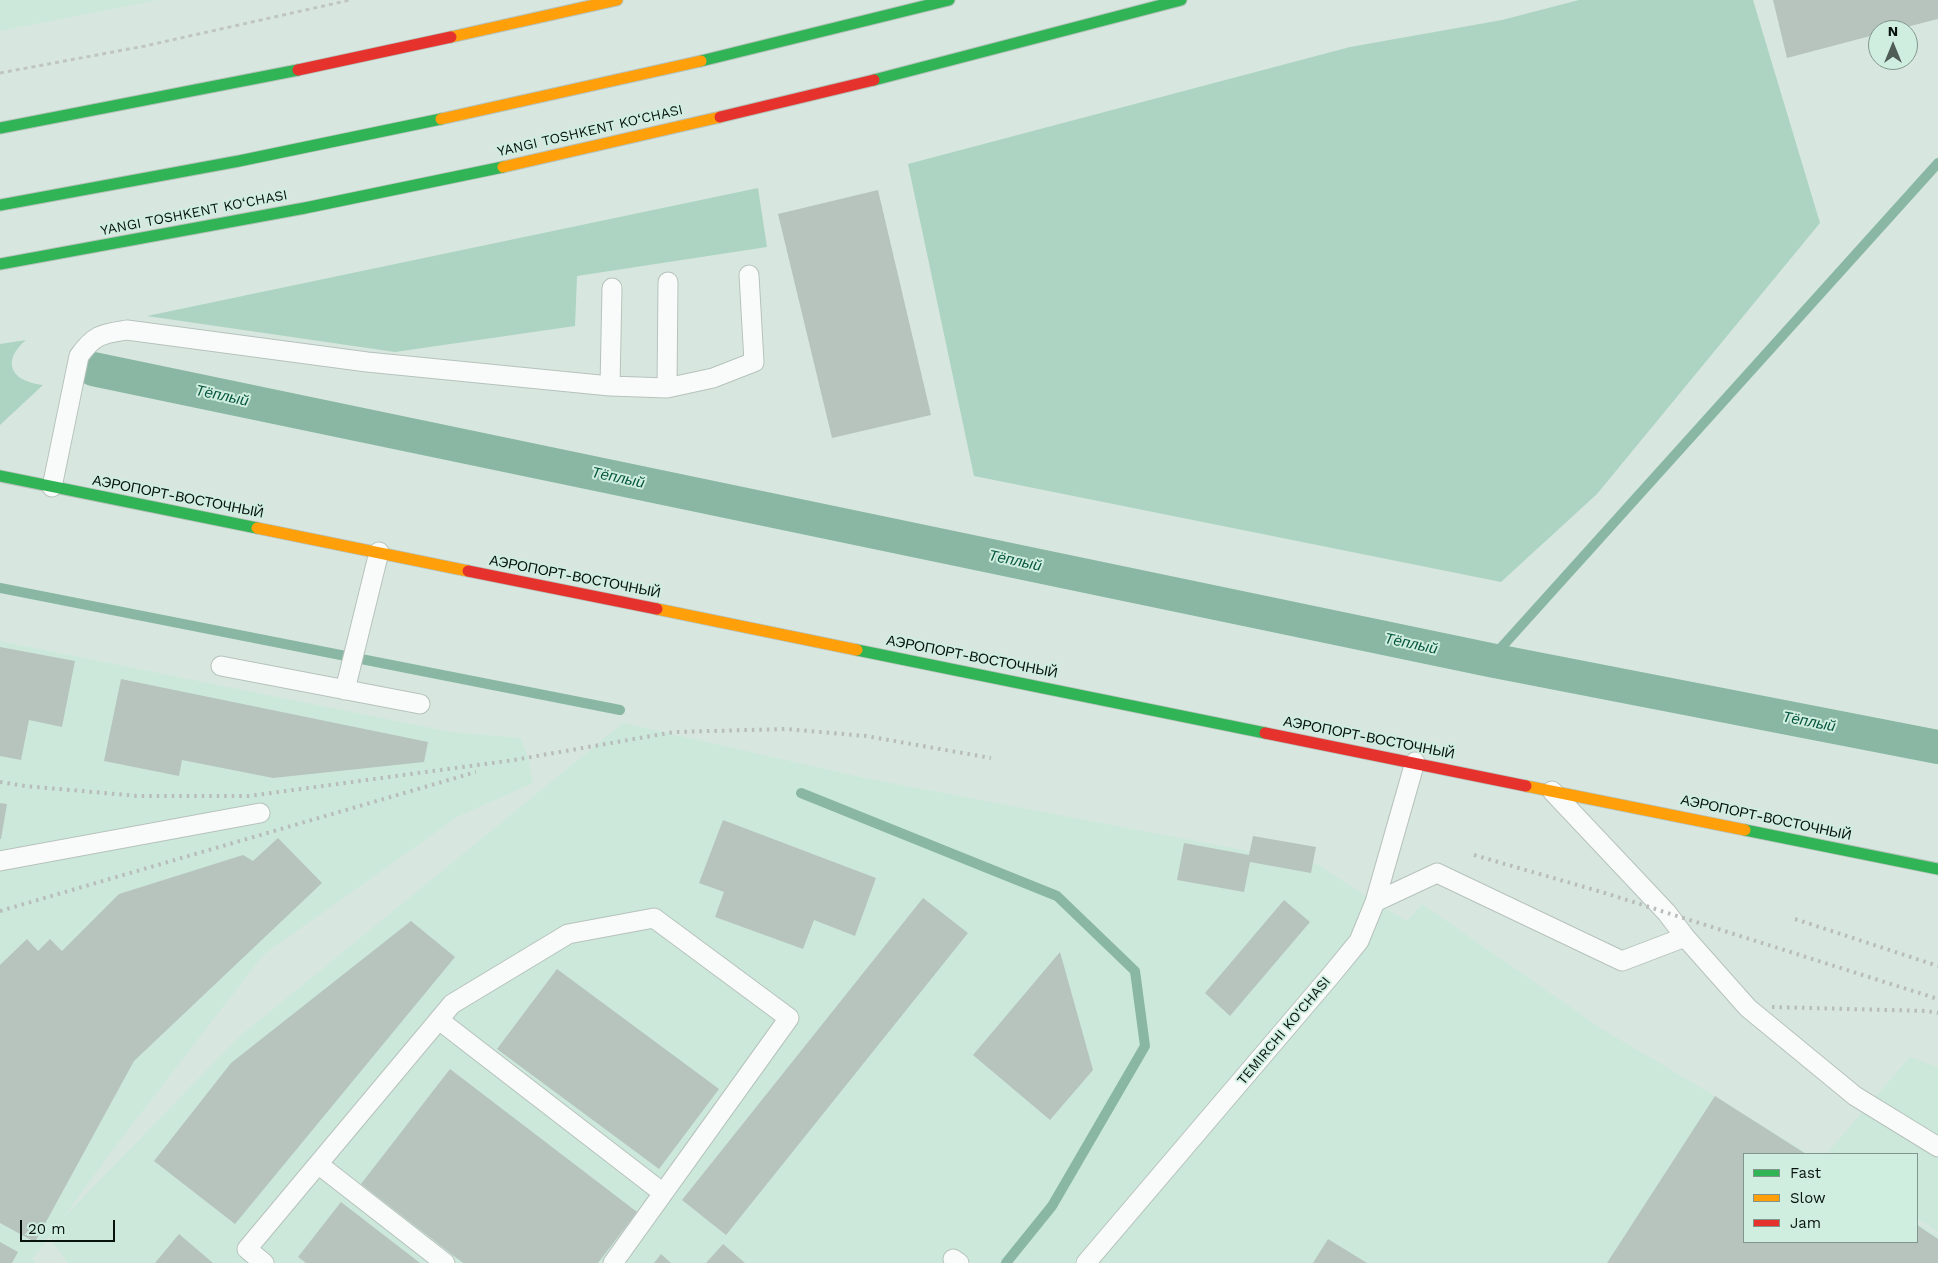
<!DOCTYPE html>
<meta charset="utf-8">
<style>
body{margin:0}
#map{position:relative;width:1938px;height:1263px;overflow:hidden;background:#d7e7df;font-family:"Work Sans",sans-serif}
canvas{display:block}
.legend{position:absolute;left:1743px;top:1153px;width:175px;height:90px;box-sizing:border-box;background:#d0eee0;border:1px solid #80968c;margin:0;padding:6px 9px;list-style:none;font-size:15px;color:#07120d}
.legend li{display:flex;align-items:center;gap:10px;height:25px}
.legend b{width:25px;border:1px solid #80968c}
.north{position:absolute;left:1868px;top:20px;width:50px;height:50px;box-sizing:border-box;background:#d0eee0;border:1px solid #80968c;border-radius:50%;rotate:0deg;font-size:14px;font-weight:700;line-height:20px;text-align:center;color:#07120d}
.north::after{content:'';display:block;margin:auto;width:18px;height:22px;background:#505d56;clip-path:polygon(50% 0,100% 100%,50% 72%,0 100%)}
.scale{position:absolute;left:20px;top:1220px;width:95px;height:22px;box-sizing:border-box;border:2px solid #07120d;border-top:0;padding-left:6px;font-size:15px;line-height:18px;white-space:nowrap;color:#07120d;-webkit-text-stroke:4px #d0eee0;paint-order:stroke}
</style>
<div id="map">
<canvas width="1938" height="1263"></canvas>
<ul class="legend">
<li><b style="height:6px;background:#30b455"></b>Fast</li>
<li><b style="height:6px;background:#ff9f0a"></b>Slow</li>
<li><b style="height:6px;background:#e5322d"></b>Jam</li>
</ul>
<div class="north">N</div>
<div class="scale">20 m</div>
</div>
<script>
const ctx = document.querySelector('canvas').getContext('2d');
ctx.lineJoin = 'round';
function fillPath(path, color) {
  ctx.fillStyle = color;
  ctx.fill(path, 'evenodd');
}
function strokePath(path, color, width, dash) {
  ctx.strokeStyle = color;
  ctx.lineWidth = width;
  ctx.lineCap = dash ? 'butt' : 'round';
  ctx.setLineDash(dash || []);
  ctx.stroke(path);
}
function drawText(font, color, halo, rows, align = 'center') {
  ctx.font = font + ' "Work Sans",sans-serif';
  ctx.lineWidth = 4;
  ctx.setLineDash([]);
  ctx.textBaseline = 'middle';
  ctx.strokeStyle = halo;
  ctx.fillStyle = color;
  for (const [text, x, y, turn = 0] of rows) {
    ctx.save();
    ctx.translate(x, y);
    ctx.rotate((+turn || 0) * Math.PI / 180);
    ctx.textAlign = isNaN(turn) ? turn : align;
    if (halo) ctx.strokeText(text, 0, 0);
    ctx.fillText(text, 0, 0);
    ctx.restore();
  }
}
const built = new Path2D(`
 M0,0h158l-158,31z
 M0,641l451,91 70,6 7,20 5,25 -76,34 -194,138 -152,197 -48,66 176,-181 384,-314 242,55 452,86 58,38 32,19 15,-17 180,125 113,67 93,58h-64v88h173v-19l21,13v27h-1870l-19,-26 -17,22 4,4h-36z
 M1910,1057l28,10v165l-21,-14v-64h-91z`);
const green = new Path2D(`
 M1579,0h174l67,223 -223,271 -96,88 -527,-106 -66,-312 442,-117 152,-27z
 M758,188l9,59 -190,29 -2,50 -180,26 -248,-36z
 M26,340c-26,22 -14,42 17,45l-43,40v-81z`);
const stream = new Path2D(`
 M0,588l620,122
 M1490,660l448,-497
 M801,793l256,103 78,75 10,75 -93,160 -46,57`);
const canal = new Path2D(`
 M93,369l1397,291 448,87`);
const building = new Path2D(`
 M1773,0h165v19l-43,11h-17v4l-91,24z
 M878,190l53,225 -99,23 -54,-224z
 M0,647l75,14 -13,66 -33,-7 -8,40 -21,-4z
 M121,679l307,63 -4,20 -151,16 -91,-18 -3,16 -75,-15z
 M0,803l7,1 -6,35h-1z
 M723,820l153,58 -21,58 -41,-16 -11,29 -88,-32 9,-25 -25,-9z
 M1253,836l63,11 -5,26 -61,-11 -6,30 -67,-12 7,-37 65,12z
 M278,838l44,45 -188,178 -99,181 -35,-19v-258l27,-26 11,12 12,-12 12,12 57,-57 124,-39 10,6z
 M923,898l45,35 -242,302 -44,-35z
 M1284,900l26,22 -80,94 -25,-23z
 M411,921l44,36 -220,267 -81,-63 77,-98z
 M1060,952l33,118 -43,50 -77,-65z
 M557,969l162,120 -60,80 -162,-120z
 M450,1069l187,143 -39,51h-135l-102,-79z
 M1715,1096l91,58h-62v88h173v-17l21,14v24h-331z
 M341,1202l79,61h-114l-8,-6z
 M179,1234l34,29h-58z
 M1328,1239l39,24h-54z
 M0,1242l18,10 -6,11h-12z
 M723,1244l22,19h-39z
 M661,1254l10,9h-17z`);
const path = new Path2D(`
 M0,73l145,-27 205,-46`);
const lane = new Path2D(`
 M610,386l2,-98
 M667,388l1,-106
 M52,487l27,-131c16,-22 23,-22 48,-26l240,32 243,24 57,2 46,-10 41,-16 -5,-87
 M221,666l199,38
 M345,690l34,-138
 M1552,791l115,122 18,24
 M0,861l260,-48
 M1375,902l62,-29 185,88 63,-24 63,71 107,88 83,51
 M439,1020l224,173
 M318,1164l127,99
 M953,1259l6,4
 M264,1263l-17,-14 205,-245 116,-70 86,-16 135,100 -176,245
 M1086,1263l246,-289 27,-33 16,-39 40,-140`);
const fast = new Path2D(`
 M701,61l248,-61
 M874,80l307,-80
 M0,128l298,-58
 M0,205l239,-44 202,-42
 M0,264l305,-56 198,-41
 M0,476l257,52
 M857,650l408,83
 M1745,830l193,39`);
const slow = new Path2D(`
 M451,37l166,-37
 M441,119l260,-58
 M503,167l217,-50
 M257,528l211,43
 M657,609l200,41
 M1526,786l219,44`);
const jam = new Path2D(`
 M298,70l153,-33
 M720,117l154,-37
 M468,571l189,38
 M1265,733l261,53`);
const rail = new Path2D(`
 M0,782l25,4 113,10h111l265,-36 160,-28 112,-3 80,7 125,22
 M1474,855l131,38 333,106
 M0,911l476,-139
 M1795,919l143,47
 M1772,1007l155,4 11,2`);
const streetNames = [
 ["YANGI TOSHKENT KO‘CHASI",590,131,-13],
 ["YANGI TOSHKENT KO‘CHASI",194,213,-11],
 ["АЭРОПОРТ-ВОСТОЧНЫЙ",178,497,11],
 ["АЭРОПОРТ-ВОСТОЧНЫЙ",575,577,11],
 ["АЭРОПОРТ-ВОСТОЧНЫЙ",972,657,11],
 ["АЭРОПОРТ-ВОСТОЧНЫЙ",1369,738,11],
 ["АЭРОПОРТ-ВОСТОЧНЫЙ",1766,818,12],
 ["TEMIRCHI KO'CHASI",1284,1031,-50]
];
const waterNames = [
 ["Тёплый",222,396,12],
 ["Тёплый",618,478,12],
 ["Тёплый",1015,561,12],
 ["Тёплый",1411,644,12],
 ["Тёплый",1809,722,11]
];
fillPath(built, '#cce8db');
fillPath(green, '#add4c2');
strokePath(stream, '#89b7a3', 10);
strokePath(canal, '#89b7a3', 34);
fillPath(building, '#b7c4be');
strokePath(lane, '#b6c2bc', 21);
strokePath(fast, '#b6c2bc', 13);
strokePath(slow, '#b6c2bc', 13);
strokePath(jam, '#b6c2bc', 13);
strokePath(path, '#c0c5c2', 3, [4, 4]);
strokePath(lane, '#f9fbfa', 19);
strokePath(fast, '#30b455', 11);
strokePath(slow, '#ff9f0a', 11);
strokePath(jam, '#e5322d', 11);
strokePath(rail, '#b8bcba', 4, [2.5, 5]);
drawText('14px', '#07120d', '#d0eee0', streetNames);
drawText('italic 15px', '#05553d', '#d0eee0', waterNames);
</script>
